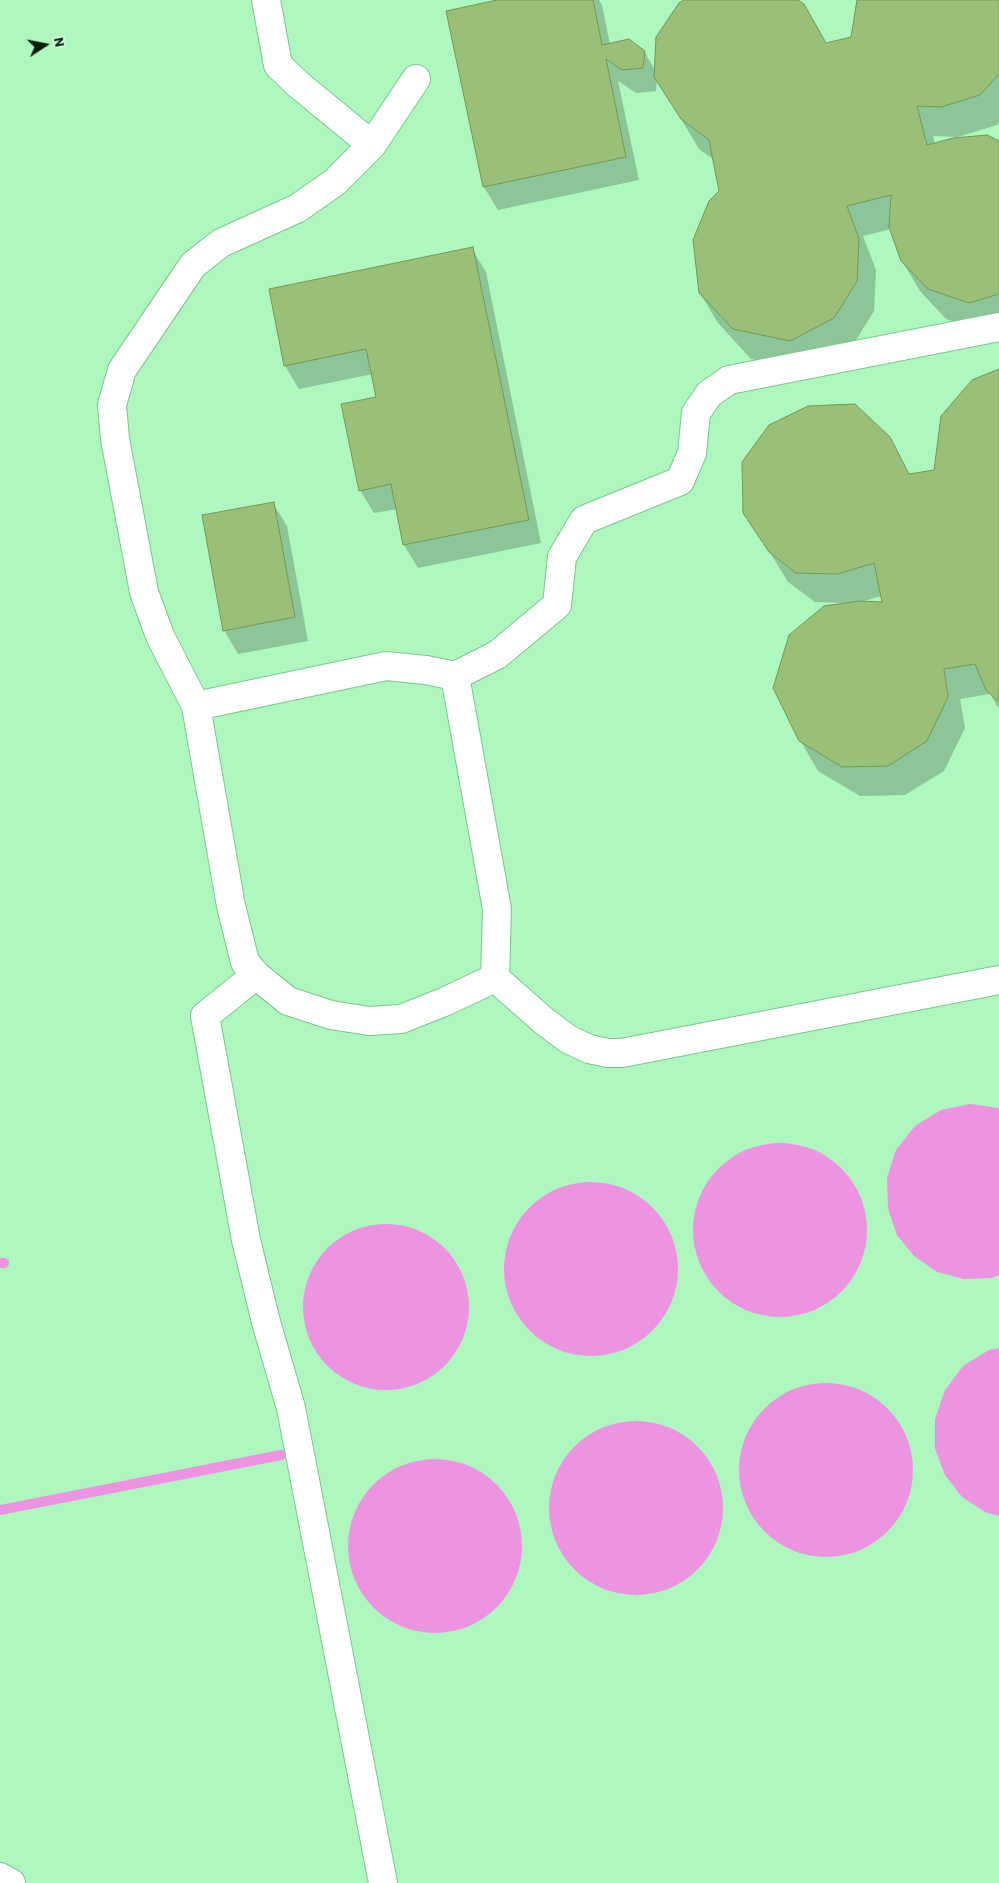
<!DOCTYPE html>
<html>
<head>
<meta charset="utf-8">
<style>
  body { margin:0 }
  #map { position:relative; width:999px; height:1883px; overflow:hidden; background:#aef7bf; font-family:Barlow,sans-serif }
  canvas { display:block }
  .north { position:absolute; left:20px; top:20px; width:50px; height:50px; -webkit-text-stroke:4px #d2fcdb; paint-order:stroke; rotate:79deg; font-size:14px; font-weight:700; line-height:20px; text-align:center; color:#011d09 }
  .north::after { content:''; display:block; margin:auto; width:18px; height:22px; background:#011d09; clip-path:polygon(50% 0,100% 100%,50% 72%,0 100%) }
</style>
</head>
<body>
<div id="map">
<canvas width="999" height="1883"></canvas>
<div class="north">N</div>
</div>
<script>
const c = document.querySelector('canvas').getContext('2d');
c.lineJoin = 'round';
function fill(path, color) {
  c.fillStyle = color;
  c.fill(path, 'evenodd');
}
function toPath(rows) {
  const path = new Path2D();
  for (const r of rows) {
    if (r.length === 3) {
      path.moveTo(r[0] + r[2], r[1]);
      path.arc(r[0], r[1], r[2], 0, 2 * Math.PI);
      continue;
    }
    path.moveTo(r[0], r[1]);
    for (let i = 2; i < r.length; i += 2) path.lineTo(r[i], r[i + 1]);
  }
  return path;
}
function stroke(path, color, width, dash) {
  c.strokeStyle = color;
  c.lineWidth = width;
  c.lineCap = dash ? 'butt' : 'round';
  c.setLineDash(dash || []);
  c.stroke(path);
}
fill(toPath([
  [970,1104,999,1108,999,1275,992,1278,964,1279,937,1272,914,1256,897,1235,888,1209,887,1178,896,1150,915,1126,941,1110],
  [780,1230,87],
  [591,1269,87],
  [386,1307,83],
  [999,1348,999,1516,985,1512,962,1497,945,1475,935,1449,935,1419,945,1390,963,1366,989,1350],
  [826,1470,87],
  [636,1508,87],
  [435,1546,87]
]), '#ed93e2');
fill(toPath([
  [503,0,599,0,602,5,610,44,644,51,656,72,686,0,796,0,826,44,852,38,858,0,999,0,999,122,997,125,958,137,933,136,935,144,957,137,999,142,999,329,987,332,946,319,920,291,902,261,891,229,863,236,876,270,874,311,851,348,807,371,751,359,718,323,700,293,720,192,714,160,699,149,657,79,656,91,636,93,618,81,639,180,498,210,484,187],
  [472,249,486,272,541,543,418,568,404,545,397,509,374,513,360,490,378,398,373,374,299,389,285,366],
  [999,370,999,709,990,694,960,699,965,728,944,771,905,795,860,796,818,771,800,740,845,603,815,602,788,582,745,512,889,438,910,476,935,471],
  [882,596,883,603,860,602],
  [273,503,287,526,308,641,238,654,224,630]
]), '#0003');
stroke(toPath([
  [0,1263,4,1263],
  [0,1510,281,1455]
]), '#ed93e2', 10);
const building = toPath([
  [497,0,593,0,602,45,629,39,645,51,643,68,622,70,606,59,626,157,483,187,446,11,497,0],
  [684,0,798,0,804,4,826,43,851,37,857,0,999,0,999,74,980,95,941,107,917,106,927,145,953,138,987,135,999,141,999,294,969,303,928,289,901,261,889,227,891,195,847,206,859,239,857,281,834,318,790,341,733,329,699,293,693,240,709,201,719,191,709,140,681,119,654,77,656,37,679,3,684,0],
  [473,247,529,520,403,545,391,484,359,491,341,404,376,397,366,349,284,366,269,289,473,247],
  [999,369,999,702,986,690,975,664,944,669,948,697,927,741,888,766,842,767,799,741,773,688,789,635,824,606,860,601,882,602,874,563,838,574,796,573,769,552,743,513,742,462,769,425,808,406,855,404,890,437,909,474,934,470,941,416,972,380,999,369],
  [274,502,295,617,223,631,202,515,274,502]
]);
fill(building, '#9abf79');
stroke(building, '#749853', 1);
const minor = toPath([
  [266,0,278,65,299,85,372,145],
  [416,79,372,145,335,182,298,208,221,243,193,265,122,370,112,405,115,439,144,592,160,636,196,706,231,906,245,962,256,975,288,1001,331,1015,369,1021,401,1019,444,1002,495,978],
  [455,676,497,909,495,978],
  [196,706,386,666,426,670,455,676,497,655,557,605,562,557,584,520,680,481,692,453,696,413,709,394,729,380,999,327],
  [256,975,205,1016,246,1240,266,1322,291,1408,383,1883],
  [495,978,544,1021,568,1039,589,1049,608,1053,622,1053,999,980],
  [0,1877,11,1883]
]);
stroke(minor, '#7dc48f', 30);
stroke(minor, '#fff', 28);
</script>
</body>
</html>
